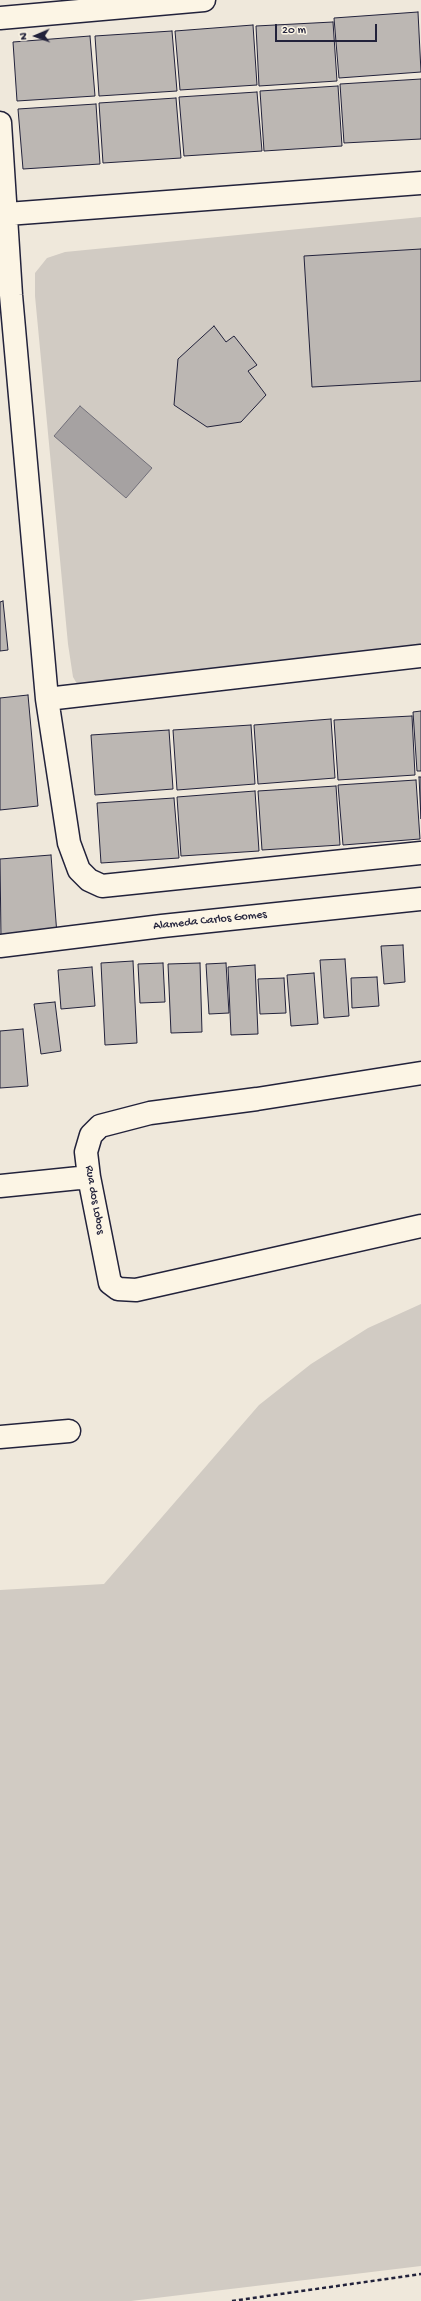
<!DOCTYPE html>
<html>
<head>
<meta charset="utf-8">
<style>
  body { margin:0 }
  #map { position:relative; width:421px; height:2301px; overflow:hidden; background:#efe8db; font-family:"Gochi Hand",sans-serif }
  canvas { display:block }
  .north { position:absolute; left:16px; top:16px; width:40px; height:40px; -webkit-text-stroke:3px #fcf5e5; paint-order:stroke; rotate:268deg; font-size:11px; font-weight:700; line-height:16px; text-align:center; color:#22223b }
  .north::after { content:''; display:block; margin:auto; width:14px; height:18px; background:#22223b; clip-path:polygon(50% 0,100% 100%,50% 72%,0 100%) }
  .scale { position:absolute; left:275px; top:24px; width:102px; height:18px; box-sizing:border-box; border:2px solid #22223b; border-top:0; padding-left:5px; font-size:12px; line-height:14px; white-space:nowrap; color:#22223b; -webkit-text-stroke:3px #fcf5e5; paint-order:stroke }
</style>
</head>
<body>
<div id="map">
<canvas width="421" height="2301"></canvas>
<div class="north">N</div>
<div class="scale">20 m</div>
</div>
<script>
const c = document.querySelector('canvas').getContext('2d');
c.lineJoin = 'round';
function fill(path, color) {
  c.fillStyle = color;
  c.fill(path, 'evenodd');
}
function toPath(rows) {
  const path = new Path2D();
  for (const r of rows) {
    path.moveTo(r[0], r[1]);
    for (let i = 2; i < r.length; i += 2) path.lineTo(r[i], r[i + 1]);
  }
  return path;
}
function stroke(path, color, width, dash) {
  c.strokeStyle = color;
  c.lineWidth = width;
  c.lineCap = dash ? 'butt' : 'round';
  c.setLineDash(dash || []);
  c.stroke(path);
}
function label(font, color, halo, rows, align = 'center') {
  c.font = font + ' "Gochi Hand",sans-serif';
  c.lineWidth = 3;
  c.setLineDash([]);
  c.textBaseline = 'middle';
  c.strokeStyle = halo;
  c.fillStyle = color;
  for (const [text, x, y, turn = 0] of rows) {
    c.save();
    c.translate(x, y);
    c.rotate((+turn || 0) * Math.PI / 180);
    c.textAlign = isNaN(turn) ? turn : align;
    if (halo) c.strokeText(text, 0, 0);
    c.fillText(text, 0, 0);
    c.restore();
  }
}
fill(toPath([
  [421,217,421,668,207,689,114,703,94,700,80,689,73,677,68,644,35,296,35,273,47,258,65,252],
  [421,1304,421,2266,131,2301,0,2301,0,1590,104,1584,259,1405,311,1364,368,1328]
]), '#d1cbc3');
const water = toPath([
  [80,406,152,468,126,498,54,436,80,406]
]);
fill(water, '#a6a2a2');
stroke(water, '#716f79', 1);
const building = toPath([
  [418,12,421,72,339,78,334,18,418,12],
  [333,22,337,81,259,86,256,26,333,22],
  [253,25,257,85,180,90,175,31,253,25],
  [172,31,177,91,99,96,95,36,172,31],
  [90,36,95,96,17,101,13,42,90,36],
  [421,79,421,139,344,143,340,84,421,79],
  [338,86,342,146,264,151,260,91,338,86],
  [257,92,262,151,184,156,179,97,257,92],
  [176,98,181,158,103,163,99,103,176,98],
  [96,104,100,164,23,169,18,109,96,104],
  [421,249,421,381,312,387,304,256,421,249],
  [214,326,226,342,234,336,257,365,248,371,266,395,241,422,207,427,174,405,178,359,214,326],
  [3,601,8,650,0,651,0,602,3,601],
  [28,695,38,806,0,810,0,698,28,695],
  [421,711,421,771,417,771,413,712,421,711],
  [412,716,415,775,338,780,334,720,412,716],
  [331,719,335,778,258,784,254,725,331,719],
  [251,725,255,784,177,790,173,730,251,725],
  [169,730,173,789,95,795,91,735,169,730],
  [419,777,421,777,421,819,419,777],
  [416,780,420,839,343,845,338,785,416,780],
  [336,786,340,845,262,850,258,791,336,786],
  [255,791,259,851,181,856,177,797,255,791],
  [174,798,179,858,101,863,97,803,174,798],
  [51,855,57,935,1,939,0,859,51,855],
  [403,945,405,982,384,984,381,946,403,945],
  [345,959,349,1016,324,1018,320,960,345,959],
  [133,961,137,1043,105,1045,101,963,133,961],
  [163,963,165,1002,140,1003,138,964,163,963],
  [200,963,202,1032,171,1033,168,964,200,963],
  [226,963,229,1013,209,1014,206,964,226,963],
  [255,965,258,1034,231,1035,228,967,255,965],
  [92,967,95,1006,61,1009,58,970,92,967],
  [314,973,318,1024,291,1026,287,975,314,973],
  [377,977,379,1006,352,1008,351,978,377,977],
  [284,978,286,1013,260,1014,258,979,284,978],
  [55,1002,61,1051,41,1054,34,1004,55,1002],
  [23,1029,28,1086,0,1088,0,1031,23,1029]
]);
fill(building, '#bcb7b3');
stroke(building, '#22223b', 1);
const street = toPath([
  [0,18,204,0],
  [0,123,11,295,47,699,69,843,79,870,89,880,102,886,421,853],
  [7,214,421,183],
  [47,699,421,656],
  [0,946,162,926,421,899],
  [421,1073,257,1099,150,1113,100,1126,91,1135,86,1152,89,1177,110,1283,118,1289,136,1290,421,1226],
  [0,1186,89,1177],
  [0,1437,69,1431]
]);
stroke(street, '#22223b', 25);
stroke(toPath([
  [232,2301,421,2274]
]), '#22223b', 2.5, [4, 3]);
stroke(street, '#fcf5e5', 22);
label('12px', '#22223b', '#fcf5e5', [
  ["Alameda Carlos Gomes",210,921,-6],
  ["Rua dos Lobos",94,1200,80]
]);
</script>
</body>
</html>
